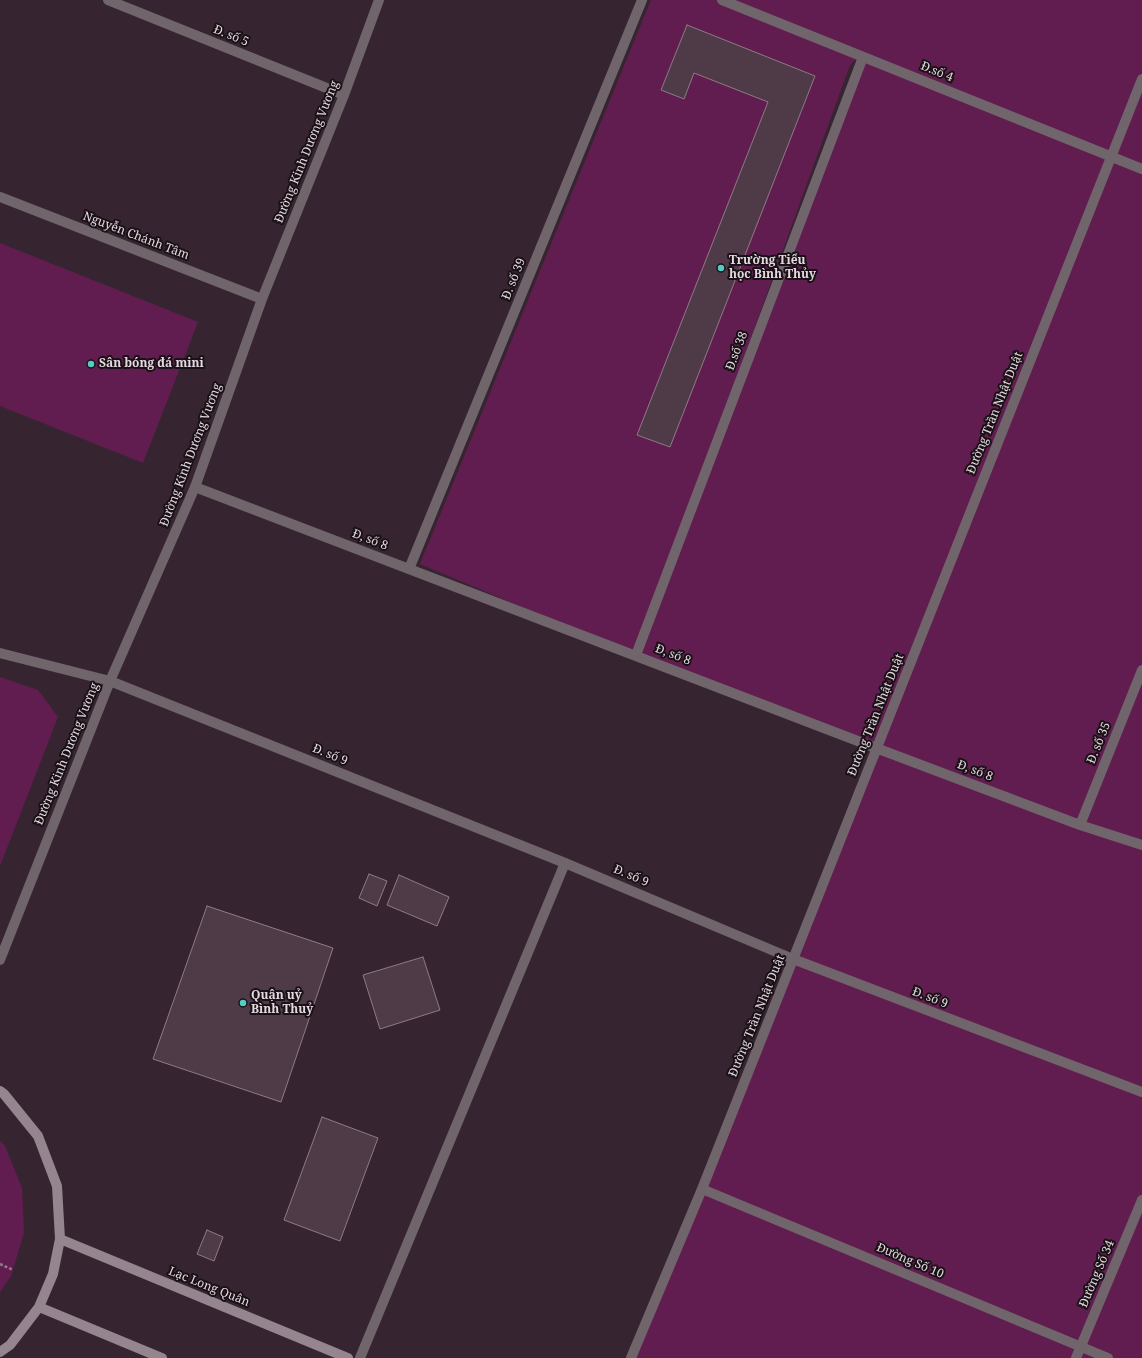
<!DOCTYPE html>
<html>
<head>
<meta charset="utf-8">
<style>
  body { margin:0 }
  canvas { display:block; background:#372431 }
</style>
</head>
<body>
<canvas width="1142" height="1358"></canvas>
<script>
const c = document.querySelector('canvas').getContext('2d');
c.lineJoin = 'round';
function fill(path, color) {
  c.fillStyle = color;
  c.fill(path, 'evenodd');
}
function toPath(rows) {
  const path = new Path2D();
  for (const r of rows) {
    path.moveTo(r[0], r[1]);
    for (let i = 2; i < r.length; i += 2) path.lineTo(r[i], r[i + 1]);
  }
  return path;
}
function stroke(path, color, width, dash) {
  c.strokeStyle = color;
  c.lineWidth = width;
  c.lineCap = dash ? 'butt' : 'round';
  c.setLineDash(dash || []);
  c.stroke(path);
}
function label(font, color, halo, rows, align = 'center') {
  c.font = font + ' "Noto Serif",serif';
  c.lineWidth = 4;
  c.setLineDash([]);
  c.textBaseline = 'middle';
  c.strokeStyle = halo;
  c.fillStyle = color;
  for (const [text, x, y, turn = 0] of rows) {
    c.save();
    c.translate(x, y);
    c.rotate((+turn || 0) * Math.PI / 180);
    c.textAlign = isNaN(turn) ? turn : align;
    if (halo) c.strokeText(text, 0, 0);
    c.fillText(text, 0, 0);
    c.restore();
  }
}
fill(toPath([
  [651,0,1142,0,1142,1358,631,1358,876,749,636,655,420,564],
  [859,56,660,588,850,65],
  [0,243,198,322,143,463,0,406],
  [0,677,38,690,58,717,0,866],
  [0,1141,5,1146,22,1188,24,1233,11,1276,0,1292]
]), '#611d4f');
const building = toPath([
  [687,25,815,76,670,447,637,435,768,102,694,73,684,99,661,90,687,25],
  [369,874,387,881,377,906,359,898,369,874],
  [399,875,449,897,437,926,387,905,399,875],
  [207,906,333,948,281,1102,153,1059,207,906],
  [423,957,440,1010,380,1029,363,975,423,957],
  [322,1117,378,1138,340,1241,284,1220,322,1117],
  [207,1230,223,1237,214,1261,197,1254,207,1230]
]);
fill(building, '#4f3b48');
stroke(building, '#8f7987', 1);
stroke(toPath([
  [0,1264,13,1270]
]), '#8e7e89', 2.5, [3, 2]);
stroke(toPath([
  [108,0,344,95],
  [722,0,1142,169],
  [195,487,876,748,1080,825,1142,845],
  [409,569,642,0],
  [636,655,863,57],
  [1080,825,1142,670],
  [702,1189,1108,1358],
  [360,1358,565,863],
  [631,1358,702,1189,1142,79],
  [1076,1358,1142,1200]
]), '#6f656b', 10);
stroke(toPath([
  [0,197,262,299],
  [0,653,110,681,565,863,793,959,1142,1092],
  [0,960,110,681,195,487,262,299,344,95,379,0]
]), '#6f656b', 10);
stroke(toPath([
  [0,1091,4,1094,38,1136,57,1186,60,1239,53,1274,39,1307,10,1345,0,1352],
  [60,1239,348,1358],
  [39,1307,162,1358]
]), '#95858f', 10);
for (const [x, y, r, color] of [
  [721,268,4,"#54cdc6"],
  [91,364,4,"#54cdc6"],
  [243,1003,4,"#54cdc6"]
]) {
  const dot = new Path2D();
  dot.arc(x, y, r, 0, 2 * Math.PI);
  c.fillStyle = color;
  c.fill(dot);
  stroke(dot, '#191116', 1.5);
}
label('12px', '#e5d8e0', '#191116', [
  ["Đ. số 5",231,36,22],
  ["Đ.số 4",937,72,22],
  ["Đường Kinh Dương Vương",307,152,-68],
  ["Nguyễn Chánh Tâm",136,236,21],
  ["Đ. số 39",514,279,-68],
  ["Đ.số 38",737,351,-69],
  ["Đường Trần Nhật Duật",995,413,-68],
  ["Đường Kinh Dương Vương",191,455,-69],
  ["Đ, số 8",370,540,21],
  ["Đ, số 8",673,655,21],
  ["Đường Trần Nhật Duật",876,715,-68],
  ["Đ. số 35",1099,743,-68],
  ["Đường Kinh Dương Vương",67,754,-68],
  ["Đ. số 9",330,755,22],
  ["Đ, số 8",975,771,21],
  ["Đ. số 9",631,876,23],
  ["Đ. số 9",930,998,21],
  ["Đường Trần Nhật Duật",757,1016,-68],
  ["Đường Số 10",910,1261,23],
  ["Đường Số 34",1097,1274,-67],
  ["Lạc Long Quân",209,1287,22]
]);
label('bold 12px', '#e5d8e0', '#191116', [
  ["Trường Tiểu",729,261],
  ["học Bình Thủy",729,275],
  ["Sân bóng đá mini",99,364],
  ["Quận uỷ",251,996],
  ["Bình Thuỷ",251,1010]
], 'left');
</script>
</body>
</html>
